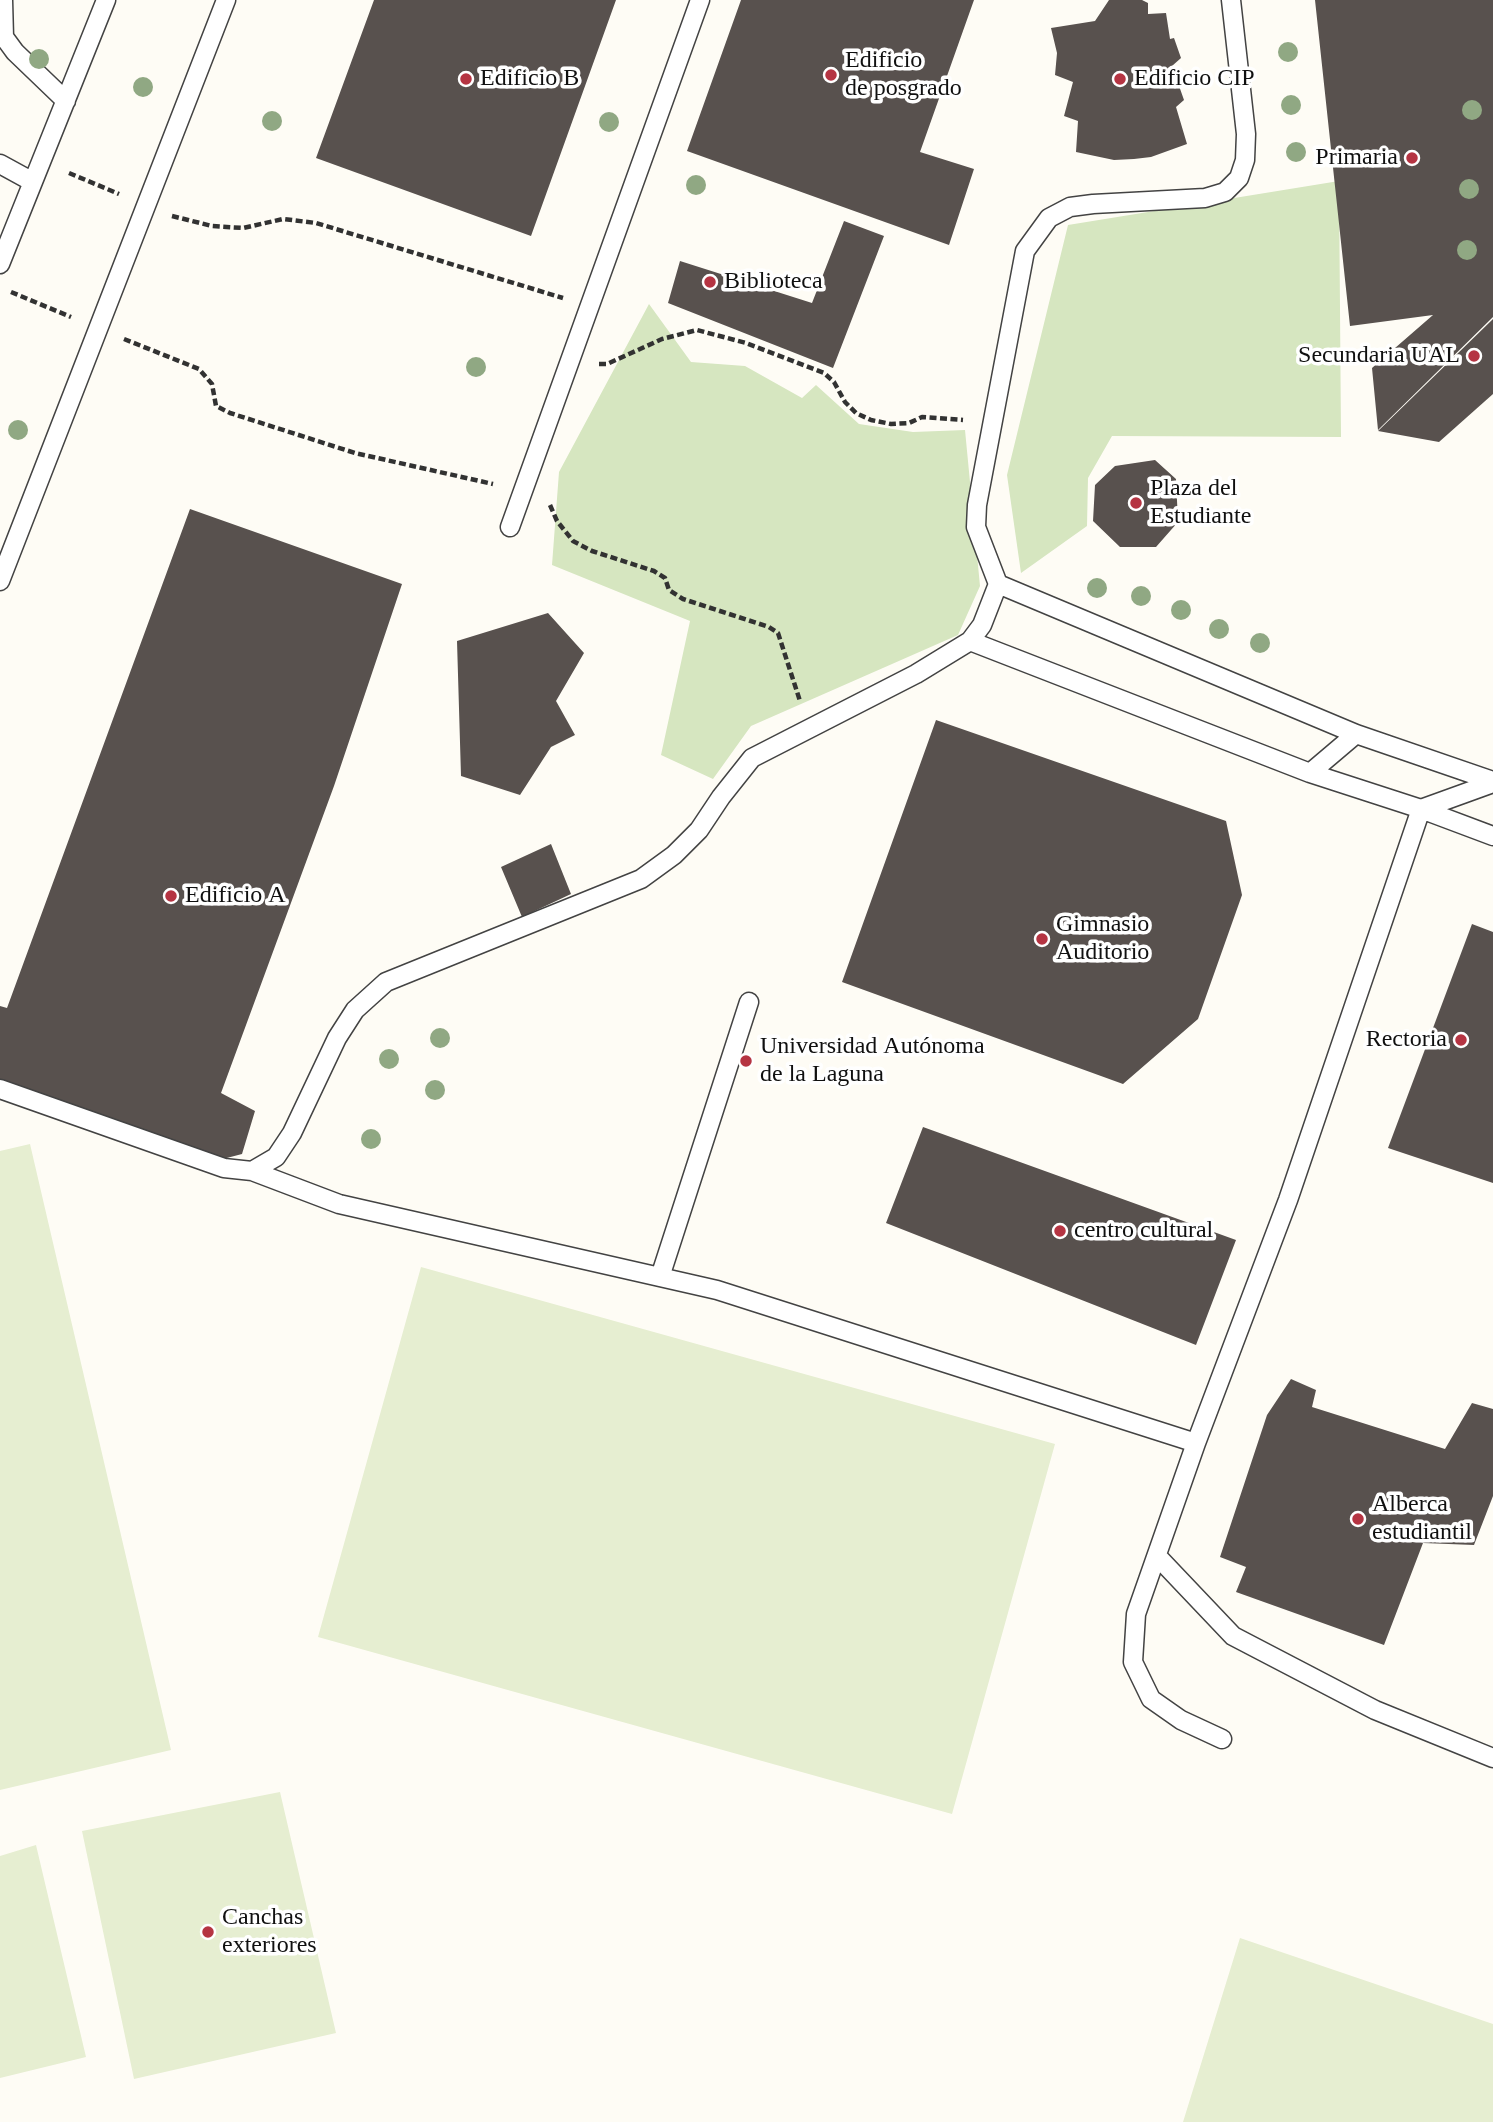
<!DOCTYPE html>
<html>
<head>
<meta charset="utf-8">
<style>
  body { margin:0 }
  canvas { display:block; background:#fefcf5 }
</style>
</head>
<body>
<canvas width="1493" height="2122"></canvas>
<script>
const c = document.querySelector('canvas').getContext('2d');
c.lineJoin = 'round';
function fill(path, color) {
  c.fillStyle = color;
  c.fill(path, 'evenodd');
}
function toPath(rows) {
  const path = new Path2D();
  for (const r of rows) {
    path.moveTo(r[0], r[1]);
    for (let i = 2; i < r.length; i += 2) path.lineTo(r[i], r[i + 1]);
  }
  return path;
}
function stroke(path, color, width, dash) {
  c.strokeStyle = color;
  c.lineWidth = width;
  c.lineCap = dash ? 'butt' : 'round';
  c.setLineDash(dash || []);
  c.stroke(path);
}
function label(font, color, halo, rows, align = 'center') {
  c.font = font + ' "Times New Roman",serif';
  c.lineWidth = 7;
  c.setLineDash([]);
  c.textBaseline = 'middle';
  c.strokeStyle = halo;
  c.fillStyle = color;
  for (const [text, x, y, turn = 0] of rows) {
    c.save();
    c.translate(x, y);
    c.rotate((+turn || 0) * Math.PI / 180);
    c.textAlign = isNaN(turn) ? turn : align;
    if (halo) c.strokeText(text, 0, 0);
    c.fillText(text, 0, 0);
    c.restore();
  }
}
fill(toPath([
  [1339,181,1341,437,1112,436,1088,478,1087,526,1021,573,1007,475,1068,225],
  [649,304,691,362,745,366,802,398,816,385,859,424,913,432,965,430,980,586,958,635,751,726,713,779,661,755,690,621,552,565,559,472]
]), '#d6e6c0');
fill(toPath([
  [30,1144,171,1750,0,1790,0,1151],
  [421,1267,1055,1444,952,1814,318,1637],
  [280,1792,336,2033,134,2079,82,1831],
  [36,1845,86,2057,0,2078,0,1856],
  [1240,1938,1493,2024,1493,2122,1183,2122]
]), '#e6eed1');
fill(toPath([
  [374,0,616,0,531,236,316,158],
  [741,0,974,0,920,152,974,169,949,245,687,151],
  [1109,0,1142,0,1148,3,1148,14,1166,13,1170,39,1174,38,1181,58,1172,66,1184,100,1176,107,1187,144,1151,157,1134,159,1114,160,1076,152,1078,121,1064,116,1073,82,1055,75,1057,53,1051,28,1095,21],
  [1315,0,1493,0,1493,317,1378,430,1372,368,1433,315,1350,326],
  [844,221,884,236,833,368,668,303,680,261,812,303],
  [1493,319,1493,394,1439,442,1378,431],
  [1155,460,1176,479,1178,522,1156,547,1120,547,1093,521,1095,485,1115,466],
  [190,509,402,584,334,786,221,1093,255,1111,242,1154,219,1160,0,1084,0,1006,7,1008],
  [548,613,584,653,556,701,575,735,551,747,520,795,461,776,457,641],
  [936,720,1226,821,1242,895,1198,1019,1123,1084,842,982],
  [551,844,571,894,522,917,501,867],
  [1472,924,1493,932,1493,1183,1388,1148],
  [923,1127,1236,1240,1196,1345,886,1223],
  [1291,1379,1316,1390,1312,1407,1445,1449,1472,1403,1493,1409,1493,1496,1474,1545,1423,1543,1384,1645,1236,1592,1246,1567,1220,1557,1267,1415]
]), '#58514e');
const lane = toPath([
  [3,0,4,37,15,52,66,101],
  [0,164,33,182],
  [0,264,106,0],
  [510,527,700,0],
  [0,581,226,0],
  [998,584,1356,734,1493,781],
  [970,641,1310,773,1421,809,1493,836],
  [1310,773,1356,734],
  [0,1089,224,1168,252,1171,276,1157,292,1133,337,1038,355,1010,386,982,641,879,674,855,699,830,721,797,752,758,916,674,970,641,982,625,998,584,976,527,977,505,1025,251,1049,218,1070,207,1093,204,1205,198,1225,192,1239,178,1245,160,1246,134,1231,0],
  [252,1171,339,1204,717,1290,1196,1443],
  [660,1277,749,1002],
  [1157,1556,1233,1636,1375,1710,1493,1758],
  [1222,1739,1181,1720,1151,1699,1133,1662,1136,1614,1196,1443,1288,1200,1421,809,1493,783]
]);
stroke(lane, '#434343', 21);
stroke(toPath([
  [69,173,119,194],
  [172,216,212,226,243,228,283,219,316,223,563,298],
  [11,292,71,317],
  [124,339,199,369,212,384,216,406,230,413,355,453,493,484],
  [599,364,607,364,662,339,697,330,746,343,824,373,834,382,845,402,856,413,871,420,891,424,909,423,922,417,963,420],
  [550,505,557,521,573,541,592,551,654,571,665,578,669,590,683,599,769,627,778,633,800,701]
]), '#323232', 4.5, [7, 3.5]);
stroke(lane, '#fff', 18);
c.fillStyle = '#90a883';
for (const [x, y] of [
  [1288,52],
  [39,59],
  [143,87],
  [1291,105],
  [1472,110],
  [272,121],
  [609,122],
  [1296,152],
  [696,185],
  [1469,189],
  [1467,250],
  [476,367],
  [18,430],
  [1097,588],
  [1141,596],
  [1181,610],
  [1219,629],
  [1260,643],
  [440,1038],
  [389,1059],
  [435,1090],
  [371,1139]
]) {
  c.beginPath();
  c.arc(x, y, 10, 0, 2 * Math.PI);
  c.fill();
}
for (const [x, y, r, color] of [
  [831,75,7,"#b53442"],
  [466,79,7,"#b53442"],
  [1120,79,7,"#b53442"],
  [1412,158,7,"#b53442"],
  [710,282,7,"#b53442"],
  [1474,356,7,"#b53442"],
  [1136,503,7,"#b53442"],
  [171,896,7,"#b53442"],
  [1042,939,7,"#b53442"],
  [1461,1040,7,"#b53442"],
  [746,1061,7,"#b53442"],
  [1060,1231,7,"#b53442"],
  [1358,1519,7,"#b53442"],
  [208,1932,7,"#b53442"]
]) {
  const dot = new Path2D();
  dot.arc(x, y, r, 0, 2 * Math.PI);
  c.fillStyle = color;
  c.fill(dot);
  stroke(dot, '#fff', 2.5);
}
label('24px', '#101010', '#fff', [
  ["Edificio",845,61],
  ["de posgrado",845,89],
  ["Edificio B",480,79],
  ["Edificio CIP",1134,79],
  ["Primaria",1398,158,"right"],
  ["Biblioteca",724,282],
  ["Secundaria UAL",1460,356,"right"],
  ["Plaza del",1150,489],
  ["Estudiante",1150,517],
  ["Edificio A",185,896],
  ["Gimnasio",1056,925],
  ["Auditorio",1056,953],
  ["Rectoria",1447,1040,"right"],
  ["Universidad Autónoma",760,1047],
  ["de la Laguna",760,1075],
  ["centro cultural",1074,1231],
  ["Alberca",1372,1505],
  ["estudiantil",1372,1533],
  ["Canchas",222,1918],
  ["exteriores",222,1946]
], 'left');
</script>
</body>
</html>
